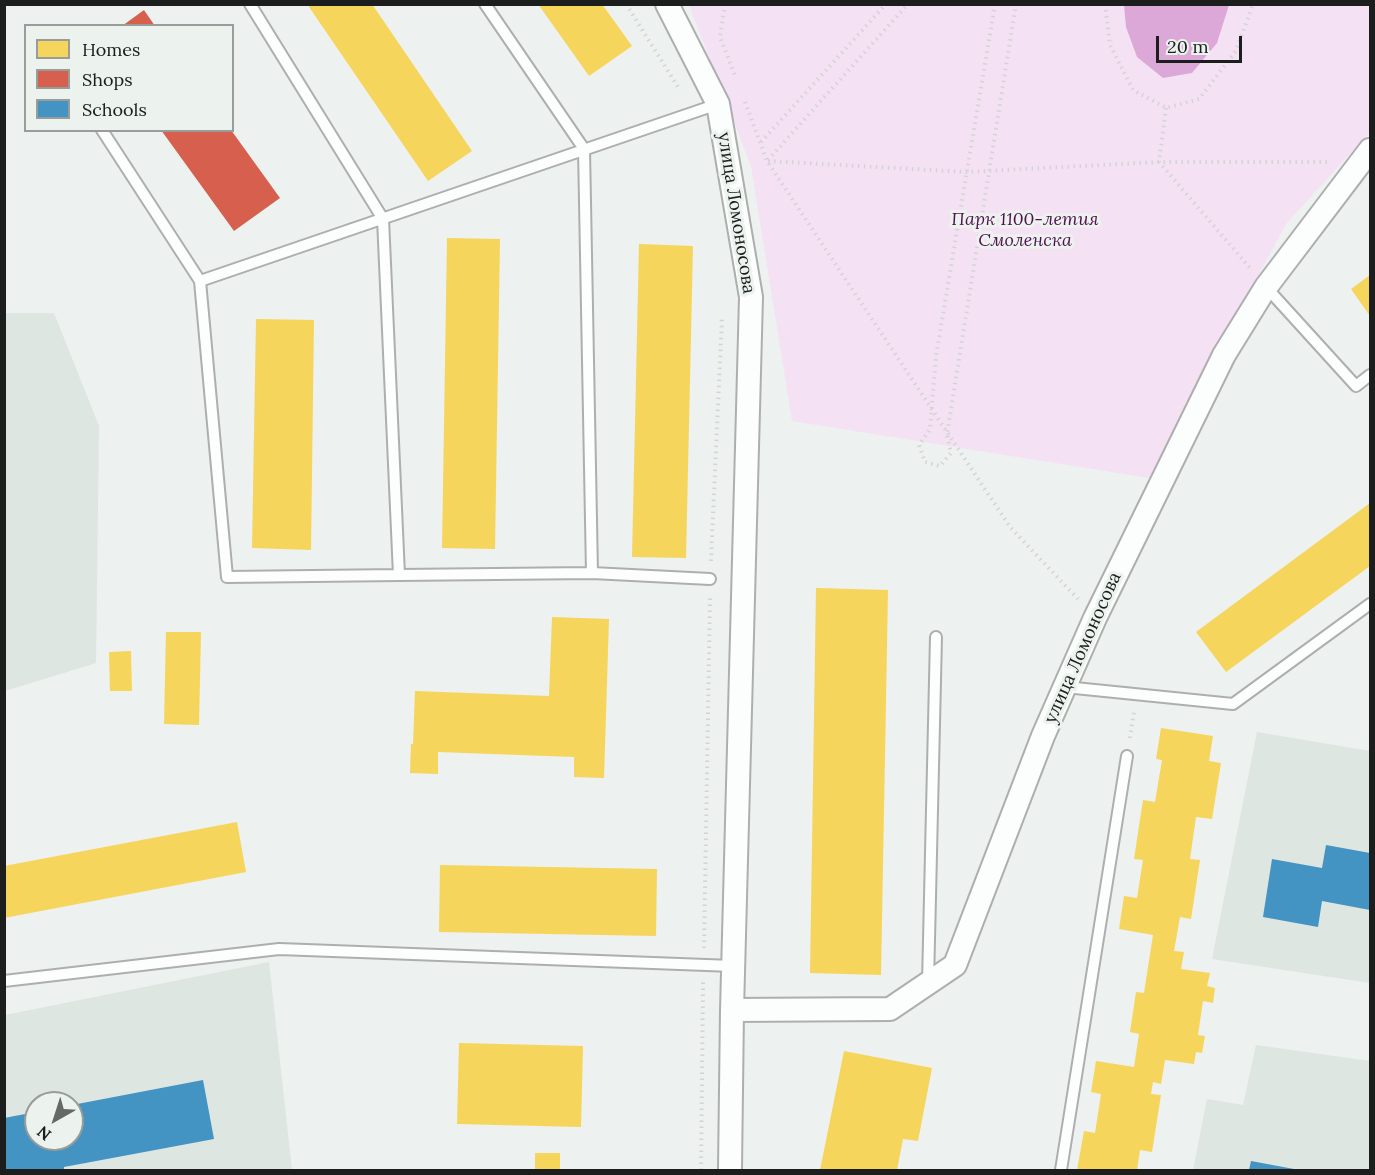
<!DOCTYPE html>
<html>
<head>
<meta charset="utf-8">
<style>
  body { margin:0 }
  #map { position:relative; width:1375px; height:1175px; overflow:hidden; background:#edf1ef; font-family:Lora,serif }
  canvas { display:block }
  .frame { position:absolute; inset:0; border:6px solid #1b1e1c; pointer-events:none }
  .legend { position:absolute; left:24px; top:24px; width:210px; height:108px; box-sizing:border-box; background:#ecf2ee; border:2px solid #989d9a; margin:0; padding:8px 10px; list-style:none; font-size:18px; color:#1b1e1c }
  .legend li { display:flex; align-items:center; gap:12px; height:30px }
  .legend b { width:30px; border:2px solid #989d9a }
  .north { position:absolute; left:24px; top:1091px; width:60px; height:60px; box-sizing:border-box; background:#ecf2ee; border:2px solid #989d9a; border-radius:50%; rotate:219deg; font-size:16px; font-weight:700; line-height:24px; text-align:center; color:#1b1e1c }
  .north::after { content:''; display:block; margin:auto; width:21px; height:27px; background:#646866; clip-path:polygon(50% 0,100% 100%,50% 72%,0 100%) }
  .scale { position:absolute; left:1156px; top:36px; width:86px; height:27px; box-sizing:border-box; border:3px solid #1b1e1c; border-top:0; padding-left:8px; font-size:18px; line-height:21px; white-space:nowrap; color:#1b1e1c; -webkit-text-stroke:4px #ecf2ee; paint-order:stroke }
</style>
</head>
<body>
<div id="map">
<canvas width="1375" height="1175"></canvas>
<div class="frame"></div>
<ul class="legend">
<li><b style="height:16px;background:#f6d55c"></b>Homes</li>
<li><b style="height:16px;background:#d6604d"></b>Shops</li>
<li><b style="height:16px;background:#4393c3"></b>Schools</li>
</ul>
<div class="north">N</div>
<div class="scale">20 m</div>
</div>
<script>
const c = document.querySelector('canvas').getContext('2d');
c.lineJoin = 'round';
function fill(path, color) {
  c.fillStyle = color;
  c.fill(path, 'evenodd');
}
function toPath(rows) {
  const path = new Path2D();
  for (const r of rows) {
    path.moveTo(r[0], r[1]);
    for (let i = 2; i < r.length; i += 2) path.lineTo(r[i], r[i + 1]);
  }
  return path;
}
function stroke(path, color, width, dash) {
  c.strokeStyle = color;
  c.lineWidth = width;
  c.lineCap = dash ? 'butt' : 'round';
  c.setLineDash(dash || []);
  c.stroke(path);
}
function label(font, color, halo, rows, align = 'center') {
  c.font = font + ' Lora,serif';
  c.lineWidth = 6;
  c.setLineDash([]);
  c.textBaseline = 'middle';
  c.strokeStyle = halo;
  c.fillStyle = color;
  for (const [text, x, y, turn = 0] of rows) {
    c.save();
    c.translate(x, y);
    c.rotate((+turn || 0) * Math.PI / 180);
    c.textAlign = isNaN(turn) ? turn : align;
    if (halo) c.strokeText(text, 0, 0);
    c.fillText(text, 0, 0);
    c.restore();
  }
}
fill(toPath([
  [5,313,54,313,99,426,96,663,5,691],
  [1257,732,1370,751,1370,983,1212,959],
  [269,962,292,1170,5,1170,5,1015],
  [36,1103,72,1103,72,1139,36,1139],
  [1256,1045,1370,1061,1370,1170,1193,1170,1207,1099,1243,1105]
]), '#dde6e0');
fill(toPath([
  [689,5,1370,5,1370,132,1286,224,1149,478,792,421,751,166]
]), '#f5e1f4');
fill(toPath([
  [1124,5,1124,4,1229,5,1217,43,1192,73,1163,78,1137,57,1126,27]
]), '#dca8d8');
fill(toPath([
  [307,4,372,4,472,151,428,181],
  [538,4,602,4,632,46,589,76],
  [447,238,500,239,495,549,442,548],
  [639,244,693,246,686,558,632,557],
  [1370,275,1370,316,1351,289],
  [256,319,314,320,311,550,252,548],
  [1370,503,1370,566,1226,672,1196,632],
  [816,588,888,590,881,975,810,973],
  [552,617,609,619,604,778,574,777,574,757,438,752,438,774,410,773,411,744,413,744,415,691,549,696],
  [166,632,201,632,199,725,164,724],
  [131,651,132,691,110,691,109,652],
  [1161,728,1213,736,1209,761,1221,763,1212,819,1196,817,1190,859,1200,860,1191,919,1180,917,1174,951,1184,952,1181,969,1210,973,1207,986,1215,988,1213,1003,1203,1001,1198,1035,1205,1036,1202,1053,1196,1052,1194,1064,1165,1060,1161,1084,1153,1082,1151,1094,1161,1095,1152,1152,1140,1150,1137,1170,1077,1170,1084,1131,1095,1133,1101,1094,1091,1092,1096,1061,1134,1067,1139,1034,1130,1032,1136,992,1144,993,1153,935,1119,929,1124,896,1137,898,1143,860,1134,859,1143,800,1155,802,1162,760,1156,759],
  [237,822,246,872,4,918,4,866],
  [440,865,657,869,656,936,439,932],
  [459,1043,583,1046,581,1127,457,1124],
  [844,1051,932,1068,918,1141,903,1139,897,1170,820,1170],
  [535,1153,560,1153,560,1170,535,1170]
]), '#f6d55c');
fill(toPath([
  [144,10,155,26,122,26],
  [161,130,231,130,280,198,234,231]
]), '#d6604d');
fill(toPath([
  [1326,845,1370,853,1370,910,1322,901,1318,927,1263,917,1272,859,1322,868],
  [203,1080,214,1139,64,1167,64,1170,4,1170,4,1118,36,1112,36,1139,72,1139,72,1105],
  [1251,1161,1294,1169,1293,1170,1249,1170]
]), '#4393c3');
const lane = toPath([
  [250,4,383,219,399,575,592,573,710,579],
  [485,4,584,149,592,573],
  [102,130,200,281,227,577,399,575],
  [200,281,718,104],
  [1266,287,1356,386,1370,375],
  [1065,687,1233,704,1370,604],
  [4,981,279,949,733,966],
  [928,983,936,637],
  [1061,1170,1127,756]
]);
const street = toPath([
  [667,4,718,104,751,297,732,1010,730,1170],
  [732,1010,890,1009,955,965,1043,736,1095,618,1224,355,1266,287,1370,150]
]);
stroke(lane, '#adafae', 14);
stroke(street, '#adafae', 26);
stroke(toPath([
  [626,4,678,87],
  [725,4,720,37,736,78],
  [995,4,936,356,930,429,919,445,925,462,940,466,951,453,947,434,1016,4],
  [1105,4,1110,45,1133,90,1166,108,1199,99,1236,51,1253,4],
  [745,102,767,161,1010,527,1078,599],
  [1166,108,1159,162,1250,268],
  [761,142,886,4],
  [768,160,908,4],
  [768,161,967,172,1159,162,1330,162],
  [711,561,722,317],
  [1130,738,1134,712],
  [704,948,710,598],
  [701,1170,703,982]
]), '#d4d4d4', 4, [1.5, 4.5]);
stroke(lane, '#fcfdfd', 10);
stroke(street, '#fcfdfd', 22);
label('18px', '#1b1e1c', '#ecf2ee', [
  ["улица Ломоносова",736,213,81],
  ["улица Ломоносова",1083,648,-66]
]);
label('italic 18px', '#530f51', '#ecf2ee', [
  ["Парк 1100-летия",1025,220],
  ["Смоленска",1025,241]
]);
</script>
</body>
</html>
